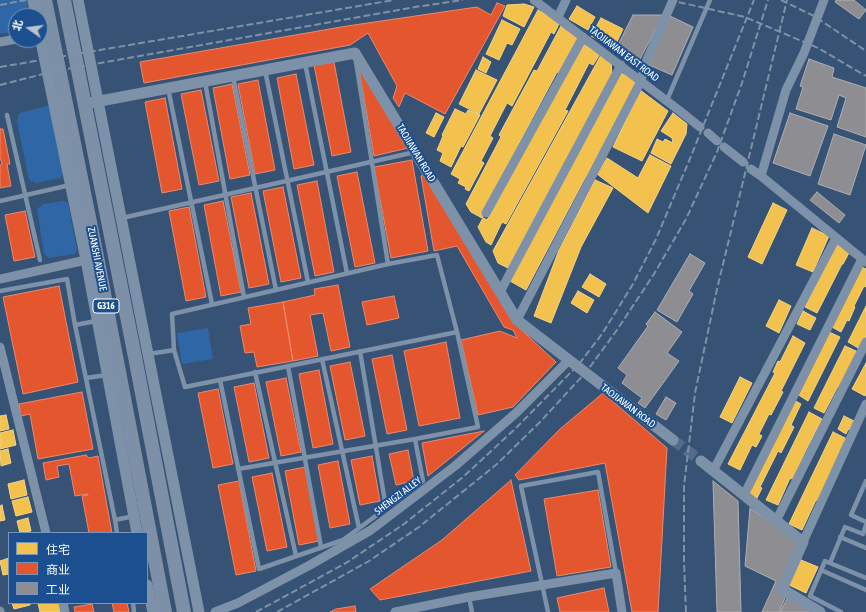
<!DOCTYPE html>
<html>
<head>
<meta charset="utf-8">
<style>
  body { margin:0 }
  #map { position:relative; width:866px; height:612px; overflow:hidden; background:#365274; font-family:"Asap Condensed","Noto Sans SC",sans-serif }
  canvas { display:block }
  .legend { position:absolute; left:8px; top:532px; width:140px; height:72px; box-sizing:border-box; background:#1b4f8f; border:1px solid #7695bc; margin:0; padding:5px 7px; list-style:none; font-size:12px; color:#fff }
  .legend li { display:flex; align-items:center; gap:8px; height:20px }
  .legend b { width:20px; border:1px solid #7695bc }
  .north { position:absolute; left:8px; top:8px; width:40px; height:40px; box-sizing:border-box; background:#1b4f8f; border:1px solid #7695bc; border-radius:50%; rotate:284deg; font-size:11px; font-weight:700; line-height:16px; text-align:center; color:#fff }
  .north::after { content:''; display:block; margin:auto; width:14px; height:18px; background:#b9c2ce; clip-path:polygon(50% 0,100% 100%,50% 72%,0 100%) }
</style>
</head>
<body>
<div id="map">
<canvas width="866" height="612"></canvas>
<ul class="legend">
<li><b style="height:11px;background:#f2c14e"></b>住宅</li>
<li><b style="height:11px;background:#e4572e"></b>商业</li>
<li><b style="height:11px;background:#8d8d92"></b>工业</li>
</ul>
<div class="north">北</div>
</div>
<script>
const c = document.querySelector('canvas').getContext('2d');
c.lineJoin = 'round';
function fill(path, color) {
  c.fillStyle = color;
  c.fill(path, 'evenodd');
}
function toPath(rows) {
  const path = new Path2D();
  for (const r of rows) {
    path.moveTo(r[0], r[1]);
    for (let i = 2; i < r.length; i += 2) path.lineTo(r[i], r[i + 1]);
  }
  return path;
}
function stroke(path, color, width, dash) {
  c.strokeStyle = color;
  c.lineWidth = width;
  c.lineCap = dash ? 'butt' : 'round';
  c.setLineDash(dash || []);
  c.stroke(path);
}
function label(font, color, halo, rows, align = 'center') {
  c.font = font + ' "Asap Condensed",sans-serif';
  c.lineWidth = 4;
  c.setLineDash([]);
  c.textBaseline = 'middle';
  c.strokeStyle = halo;
  c.fillStyle = color;
  for (const [text, x, y, turn = 0] of rows) {
    c.save();
    c.translate(x, y);
    c.rotate((+turn || 0) * Math.PI / 180);
    c.textAlign = isNaN(turn) ? turn : align;
    if (halo) c.strokeText(text, 0, 0);
    c.fillText(text, 0, 0);
    c.restore();
  }
}
fill(toPath([
  [0,0,27,0,30,16,16,16,16,31,0,34],
  [47,106,51,108,63,173,61,178,36,183,29,180,17,122,19,113],
  [63,201,68,203,77,250,75,254,49,258,44,254,37,209,43,204],
  [208,328,213,359,182,364,177,333]
]), '#2f66a5');
const homes = toPath([
  [524,4,534,7,524,27,503,16,507,5,524,4],
  [577,6,595,17,588,30,569,19,577,6],
  [538,10,560,22,554,34,551,32,512,106,507,103,490,136,493,138,481,161,484,163,469,191,465,189,466,187,458,183,460,179,451,174,538,10],
  [601,18,623,29,614,48,591,36,601,18],
  [502,20,520,29,512,45,507,43,499,60,486,54,502,20],
  [561,26,582,37,562,74,557,72,517,147,519,148,482,218,471,212,466,204,501,137,499,135,534,70,537,71,561,26],
  [583,44,600,54,593,65,589,63,565,110,568,111,506,224,502,222,491,245,486,242,478,227,483,218,487,220,583,44],
  [601,55,611,61,612,76,508,268,498,263,493,251,601,55],
  [483,57,491,62,486,73,478,69,483,57],
  [476,70,497,80,479,114,459,104,476,70],
  [621,73,638,82,588,177,586,176,526,290,510,281,621,73],
  [640,90,668,111,642,161,613,147,640,90],
  [455,109,466,114,468,110,480,115,463,147,461,146,451,167,440,161,443,153,437,150,443,136,442,135,455,109],
  [436,113,444,117,434,137,426,133,436,113],
  [673,113,687,124,686,134,671,164,651,153,657,139,663,142,665,139,673,143,672,138,661,131,673,113],
  [650,155,671,166,648,213,597,174,607,158,638,178,650,155],
  [595,180,613,188,581,247,551,323,534,316,559,250,595,180],
  [773,203,787,210,762,264,748,257,773,203],
  [812,228,829,236,813,272,796,265,812,228],
  [837,244,850,251,843,264,842,264,817,313,805,307,837,244],
  [860,266,866,269,866,287,864,286,854,306,855,307,849,321,847,320,841,332,830,326,860,266],
  [590,274,606,284,599,297,582,287,590,274],
  [578,291,594,300,587,313,571,303,578,291],
  [779,300,791,306,779,333,766,326,779,300],
  [866,306,866,337,860,349,848,342,866,306],
  [803,311,816,318,810,330,797,324,803,311],
  [829,332,840,337,808,401,797,394,829,332],
  [793,336,805,343,781,391,783,392,771,415,769,414,759,434,762,436,756,447,752,445,740,470,728,464,775,373,773,372,778,361,780,362,793,336],
  [845,346,858,352,841,388,838,386,824,413,814,408,845,346],
  [866,363,866,394,865,396,852,389,866,363],
  [740,377,752,383,732,423,720,417,740,377],
  [794,400,801,404,791,425,794,427,781,453,778,451,760,487,762,488,755,502,747,494,794,400],
  [809,412,822,419,803,456,806,457,794,480,790,478,778,505,766,500,809,412],
  [6,415,9,429,0,431,0,416,6,415],
  [844,416,856,422,851,431,848,429,846,434,838,429,844,416],
  [13,430,16,445,0,449,0,433,13,430],
  [833,432,847,439,819,501,816,500,802,530,789,524,833,432],
  [8,449,11,463,1,466,0,451,8,449],
  [24,480,27,495,11,499,8,484,24,480],
  [28,497,32,512,16,516,12,501,28,497],
  [2,505,5,520,0,521,0,506,2,505],
  [28,518,31,531,20,533,17,521,28,518],
  [9,558,9,574,3,575,0,561,9,558],
  [801,560,818,567,806,593,789,585,801,560],
  [12,603,30,603,30,605,14,609,12,603],
  [38,603,60,603,62,612,40,612,38,603]
]);
fill(homes, '#f2c14e');
stroke(homes, '#f6d483', 1);
const shops = toPath([
  [497,3,505,6,445,114,405,93,399,107,393,98,397,86,368,33,350,45,144,83,140,62,347,26,477,7,491,15,497,3],
  [334,62,351,152,332,156,314,65,334,62],
  [358,63,408,148,374,156,358,63],
  [296,74,314,165,294,169,277,78,296,74],
  [258,80,275,170,255,174,238,84,258,80],
  [232,84,250,175,230,179,213,88,232,84],
  [201,90,219,181,199,185,181,94,201,90],
  [165,98,182,189,162,193,145,102,165,98],
  [0,129,3,129,10,164,7,164,11,186,0,188,0,165,2,164,0,157,0,129],
  [412,160,428,251,391,258,374,167,412,160],
  [357,172,375,263,355,267,337,176,357,172],
  [426,175,513,322,556,362,513,407,478,415,461,340,500,331,517,338,513,330,504,327,457,246,434,251,421,176,426,175],
  [317,181,334,272,315,276,297,185,317,181],
  [283,187,301,278,281,282,263,191,283,187],
  [251,193,269,284,249,288,231,197,251,193],
  [223,201,241,292,221,296,204,205,223,201],
  [189,207,206,297,186,301,169,211,189,207],
  [25,211,35,257,14,261,5,215,25,211],
  [338,285,350,347,331,351,323,313,310,315,318,356,293,361,283,302,315,295,314,289,338,285],
  [59,286,78,382,23,394,3,297,59,286],
  [394,296,399,318,367,325,362,302,394,296],
  [283,302,293,361,257,367,254,352,245,353,240,326,251,324,248,308,283,302],
  [446,342,460,418,419,426,404,351,446,342],
  [392,355,407,430,387,434,372,359,392,355],
  [350,362,365,436,345,440,330,366,350,362],
  [319,370,333,444,313,448,299,374,319,370],
  [286,378,301,452,281,456,266,382,286,378],
  [254,383,269,458,249,462,234,387,254,383],
  [218,389,233,464,213,468,198,393,218,389],
  [82,392,93,449,38,459,30,414,21,416,19,404,82,392],
  [603,393,667,448,658,612,632,612,605,463,519,480,515,475,560,429,603,393],
  [484,431,428,476,422,443,484,431],
  [408,450,414,481,396,485,389,454,408,450],
  [86,455,89,458,98,456,112,533,89,533,82,496,88,495,88,494,75,496,69,464,57,466,59,477,46,480,43,463,86,455],
  [372,456,380,501,360,505,351,460,372,456],
  [338,461,350,524,330,528,318,465,338,461],
  [305,467,319,541,299,545,285,471,305,467],
  [272,473,287,547,267,551,252,477,272,473],
  [511,480,531,571,380,600,370,589,442,540,511,480],
  [239,481,256,571,236,575,218,485,239,481],
  [598,490,611,567,557,576,544,499,598,490],
  [604,588,609,612,560,612,557,598,604,588],
  [112,603,127,603,129,612,114,612,112,603],
  [92,604,94,612,75,612,74,607,92,604],
  [355,606,356,612,330,612,336,609,355,606]
]);
fill(shops, '#e4572e');
stroke(shops, '#ec896d', 1);
const industry = toPath([
  [836,0,854,0,866,10,859,19,835,2,836,0],
  [633,15,663,15,638,63,615,51,633,15],
  [670,16,693,27,672,75,649,65,670,16],
  [809,59,834,68,832,77,866,88,866,137,837,127,846,98,839,95,831,120,796,109,803,87,800,86,809,59],
  [790,113,828,126,810,176,773,163,790,113],
  [834,134,866,145,850,195,818,184,834,134],
  [817,192,845,215,839,223,810,200,817,192],
  [690,254,705,263,689,291,693,294,677,322,657,310,690,254],
  [655,312,682,332,667,353,679,361,645,408,638,403,642,398,622,383,627,375,618,368,648,326,646,324,655,312],
  [666,397,676,403,666,420,656,414,666,397],
  [713,481,738,501,741,612,717,612,713,481],
  [750,508,801,543,786,596,779,612,762,612,776,581,745,566,750,508],
  [788,597,814,612,780,612,788,597]
]);
fill(industry, '#8d8d92');
stroke(industry, '#afafb3', 1);
stroke(toPath([
  [673,440,701,461]
]), '#546c89', 11, [11, 5.5]);
stroke(toPath([
  [356,62,388,264],
  [305,63,347,273],
  [265,70,308,282],
  [233,76,276,290],
  [205,82,244,297],
  [168,88,212,304],
  [667,100,710,0],
  [7,115,40,260],
  [0,201,70,185],
  [122,218,415,152],
  [0,291,67,279,75,325],
  [96,321,75,325,115,520,134,516],
  [360,351,386,508],
  [149,354,174,350,185,387,457,332,437,255,388,264,172,314,174,350],
  [322,359,359,528],
  [288,366,321,547],
  [255,372,296,556],
  [86,378,107,375],
  [220,380,259,569,343,540,423,481,415,439,478,427,457,332],
  [238,469,415,439],
  [866,481,851,515,866,522],
  [115,520,117,533],
  [840,537,866,548],
  [830,563,845,527,863,534,866,525],
  [821,570,866,590],
  [469,597,472,612],
  [133,603,134,612],
  [548,612,521,486,598,472,616,573],
  [841,612,810,596,825,561,866,578]
]), '#7d92a8', 4.5);
stroke(toPath([
  [534,0,680,111,700,127],
  [824,0,804,53,786,90,761,176,866,262],
  [558,17,566,0],
  [0,42,16,39],
  [708,133,717,141],
  [724,147,743,162],
  [751,169,761,176],
  [486,213,583,37],
  [0,279,86,260],
  [500,292,621,65],
  [517,320,641,81,645,64,673,0],
  [0,347,46,533],
  [713,471,836,238],
  [744,495,862,259],
  [776,521,866,342],
  [803,542,866,404],
  [63,603,65,612],
  [0,611,0,612],
  [215,612,238,603,310,565,371,530,455,466,516,413,568,361],
  [395,612,469,597,616,573,622,612]
]), '#7d92a8', 9);
stroke(toPath([
  [33,0,36,16],
  [78,0,199,612],
  [40,37,86,260,137,533],
  [84,104,355,53,517,320,673,440],
  [701,461,803,542,782,589,820,612],
  [147,585,153,612]
]), '#7d92a8', 11);
stroke(toPath([
  [45,0,97,257,165,612],
  [64,0,135,357,184,612]
]), '#7e90a7', 14);
stroke(toPath([
  [669,0,745,17,818,48,866,76],
  [781,0,814,16,866,51],
  [0,5,26,0],
  [0,67,394,0],
  [0,85,55,71,415,7,463,0],
  [256,612,346,563,404,524,463,477,515,429,579,364,602,334,633,284,656,239,689,161,754,0],
  [277,612,369,561,419,527,497,464,540,422,587,371,617,330,654,274,686,219,717,152,742,83,768,0],
  [686,612,684,561,684,486,695,393,717,289,787,0]
]), '#7e92a7', 2, [7, 3]);
for (const [x, y, w] of [
  [106,306,26]
]) {
  const box = new Path2D();
  box.roundRect(x - w / 2, y - 7, w, 14, 3);
  c.fillStyle = '#1b4f8f';
  c.fill(box);
  stroke(box, '#fff', 1);
}
label('bold 9px', '#fff', null, [
  ["G316",106,306]
]);
label('10px', '#fff', '#1b4f8f', [
  ["TAOJIAWAN EAST ROAD",624,54,37],
  ["TAOJIAWAN ROAD",416,153,59],
  ["ZUANSHI AVENUE",97,259,79],
  ["TAOJIAWAN ROAD",628,406,37],
  ["SHENGZI ALLEY",398,496,-37]
]);
</script>
</body>
</html>
